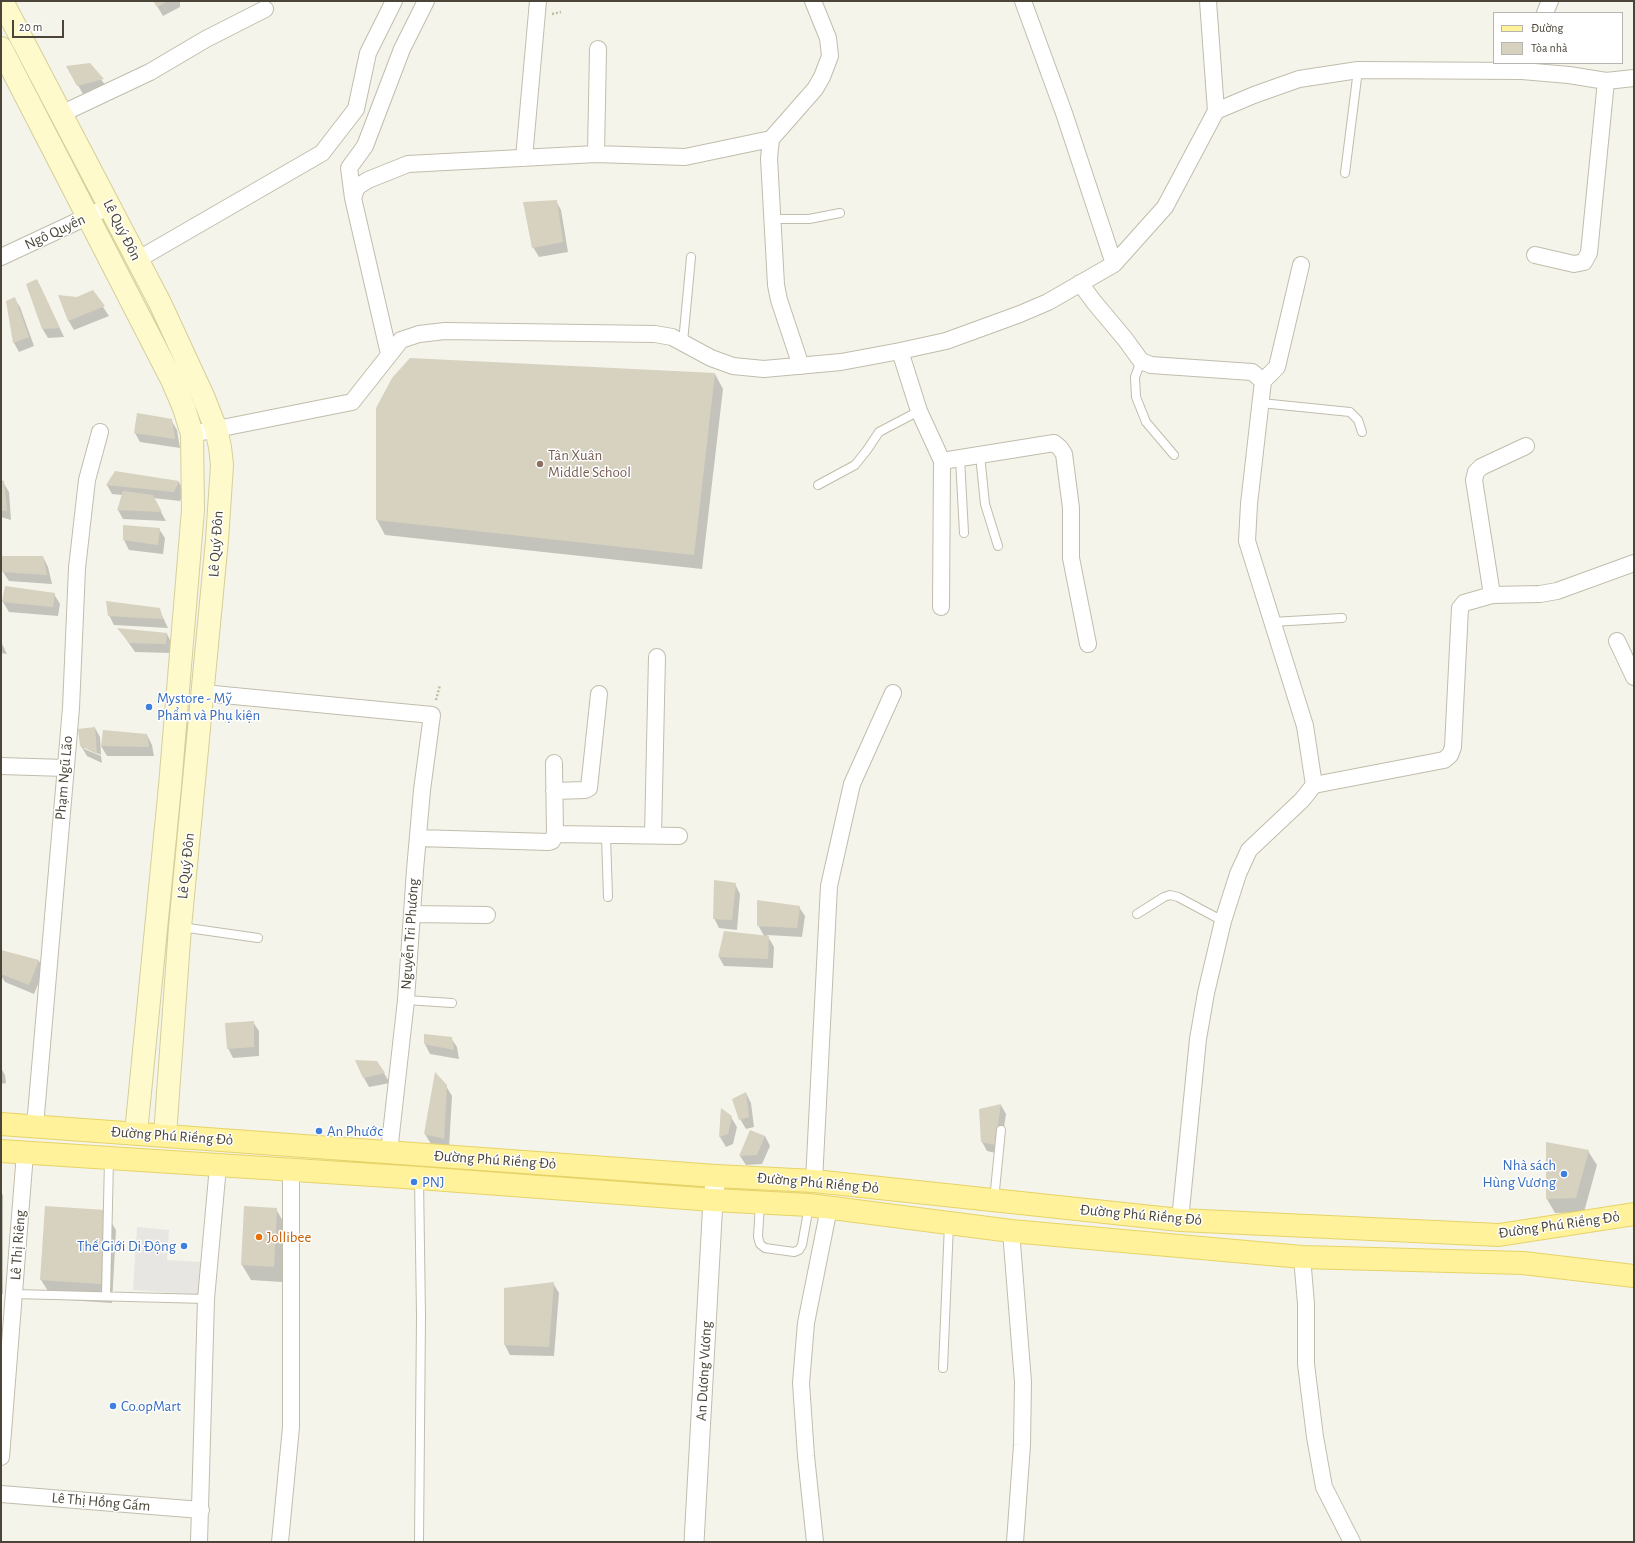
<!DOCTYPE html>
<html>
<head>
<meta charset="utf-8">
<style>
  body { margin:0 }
  #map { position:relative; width:1635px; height:1543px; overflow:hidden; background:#f5f4ea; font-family:"Alegreya Sans",sans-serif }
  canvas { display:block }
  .frame { position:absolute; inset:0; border:2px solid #4a4538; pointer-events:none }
  .legend { position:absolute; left:1493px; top:12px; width:130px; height:52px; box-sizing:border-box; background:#fff; border:1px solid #b7b5af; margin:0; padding:5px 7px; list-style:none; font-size:12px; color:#4a4538 }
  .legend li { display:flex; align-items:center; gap:8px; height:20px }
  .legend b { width:20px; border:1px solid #b7b5af }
  .scale { position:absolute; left:12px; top:20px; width:52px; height:18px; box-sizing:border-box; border:2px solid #4a4538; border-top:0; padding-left:5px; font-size:12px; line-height:14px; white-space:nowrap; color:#4a4538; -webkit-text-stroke:3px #fff; paint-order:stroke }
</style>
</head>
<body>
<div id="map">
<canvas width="1635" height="1543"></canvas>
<div class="frame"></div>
<ul class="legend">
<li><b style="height:5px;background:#fff29a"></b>Đường</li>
<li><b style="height:11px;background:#d7d1bf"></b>Tòa nhà</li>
</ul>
<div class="scale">20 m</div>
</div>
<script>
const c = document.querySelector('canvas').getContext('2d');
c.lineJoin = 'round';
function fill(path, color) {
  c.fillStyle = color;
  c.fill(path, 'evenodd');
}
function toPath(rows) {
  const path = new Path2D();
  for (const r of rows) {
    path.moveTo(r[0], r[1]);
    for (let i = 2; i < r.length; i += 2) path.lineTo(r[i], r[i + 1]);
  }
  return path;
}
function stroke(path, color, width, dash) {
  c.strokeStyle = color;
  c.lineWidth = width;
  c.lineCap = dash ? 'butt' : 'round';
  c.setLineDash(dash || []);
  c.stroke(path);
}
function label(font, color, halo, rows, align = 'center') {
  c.font = font + ' "Alegreya Sans",sans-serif';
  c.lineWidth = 3;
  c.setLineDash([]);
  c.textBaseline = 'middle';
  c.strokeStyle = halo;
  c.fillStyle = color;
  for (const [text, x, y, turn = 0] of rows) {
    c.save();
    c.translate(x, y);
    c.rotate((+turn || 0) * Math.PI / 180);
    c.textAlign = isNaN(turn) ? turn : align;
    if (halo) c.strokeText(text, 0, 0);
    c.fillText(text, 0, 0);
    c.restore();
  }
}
fill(toPath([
  [137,1227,169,1230,167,1260,202,1262,200,1295,133,1290]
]), '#e7e6e2');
fill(toPath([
  [154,1,180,1,180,7,163,16],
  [90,64,108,89,84,96,68,67],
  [556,201,561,210,568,252,539,257,533,247],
  [37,281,42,290,64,337,48,338,42,328],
  [93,292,109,316,74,330,68,320,77,298],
  [14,298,20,307,34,346,19,352,14,343,7,302],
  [715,374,723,389,702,569,385,535,377,520,377,408],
  [171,420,177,430,180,448,140,442,135,433],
  [116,472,179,482,184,492,180,501,153,498,166,521,123,519,118,510,122,495,112,494,107,485],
  [1,481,3,482,9,492,11,520,1,517],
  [159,529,165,538,163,554,129,550,124,540],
  [43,557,48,567,52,584,9,581,3,572],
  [54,594,60,604,58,616,9,612,3,602],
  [159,609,168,628,114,625,109,615],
  [119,629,167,634,172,644,171,653,135,652],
  [1,642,7,654,1,653],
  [95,728,100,737,101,755,84,747,84,749,101,756,102,763,87,756,81,746],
  [147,735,152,745,154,756,107,756,101,746],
  [735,884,740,894,737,930,719,928,714,918],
  [799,907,805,916,802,937,767,935,774,947,773,968,724,966,719,957,764,936,758,925],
  [1,951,39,961,44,970,34,994,5,982,1,976],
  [253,1022,259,1031,259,1056,233,1058,228,1048],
  [451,1038,457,1047,459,1059,430,1054,425,1044],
  [377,1062,390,1083,369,1087,364,1078],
  [1,1068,5,1075,6,1083,1,1084],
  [446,1086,452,1096,449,1148,431,1144,425,1134],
  [746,1093,751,1103,754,1127,746,1129,740,1119],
  [1001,1105,1006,1114,1000,1154,987,1151,982,1142],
  [721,1110,731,1117,737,1127,733,1144,726,1147,720,1137],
  [750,1131,765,1136,770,1146,762,1164,746,1165,740,1156],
  [1588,1151,1597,1165,1584,1212,1555,1213,1547,1199],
  [1,1192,3,1195,3,1294,1,1294],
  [245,1207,276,1209,284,1223,282,1282,251,1280,242,1265],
  [104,1211,116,1230,112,1303,53,1299,41,1280],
  [553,1283,559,1293,554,1356,510,1355,505,1345]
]), '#0003');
fill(toPath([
  [153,1,168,1,157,7],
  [90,63,104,79,77,86,66,66],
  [557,200,563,242,532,248,523,202],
  [37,279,60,328,42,329,26,284],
  [93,290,105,306,68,321,58,295,77,297],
  [15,297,29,337,13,343,6,301],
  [410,358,715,373,694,555,376,520,376,408,392,378],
  [137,413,172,419,175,439,134,433],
  [115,471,179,481,174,492,106,485],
  [1,480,4,481,7,511,1,510],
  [123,491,153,495,162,512,117,510],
  [123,525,160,528,158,545,123,540],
  [2,556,43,556,47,575,2,572],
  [5,586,55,593,53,607,2,602],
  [106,601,160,608,163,619,108,616],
  [117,628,167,633,166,644,129,643],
  [95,727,97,754,80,746,78,729],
  [103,730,147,734,149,747,101,746],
  [714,880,736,883,732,920,713,919],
  [757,900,800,906,797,928,757,926],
  [724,931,769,936,768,959,718,957],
  [1,950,39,960,29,985,1,974],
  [254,1021,254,1047,227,1049,225,1023],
  [424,1034,452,1037,454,1050,424,1044],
  [355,1060,377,1061,385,1073,363,1078],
  [435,1072,447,1085,444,1139,424,1134],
  [746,1092,749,1117,739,1120,732,1099],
  [1001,1104,995,1145,981,1142,979,1109],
  [721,1108,732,1116,728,1134,719,1137],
  [750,1130,765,1136,757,1155,739,1156],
  [1546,1142,1589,1150,1576,1198,1546,1199],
  [45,1206,105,1210,101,1284,40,1280],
  [244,1206,277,1208,274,1267,241,1265],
  [554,1282,549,1347,504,1345,504,1288]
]), '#d7d1bf');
const service = toPath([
  [1345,173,1358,70],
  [773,219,809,219,840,213],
  [683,342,691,257],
  [1141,361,1135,377,1136,397,1146,422,1174,455],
  [1261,403,1350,412,1358,420,1362,432],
  [980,455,985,504,998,546],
  [960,458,964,533],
  [818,485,855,465,867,450,879,432,919,411],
  [1272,622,1342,618],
  [606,836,608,897],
  [1137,914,1164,897,1170,895,1178,897,1223,921],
  [181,927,258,938],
  [406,1000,452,1003],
  [419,1179,421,1316,419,1542],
  [994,1200,1001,1130],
  [760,1203,758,1237,760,1244,765,1248,794,1252,799,1250,802,1245,809,1206],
  [14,1294,206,1299],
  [106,1296,109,1159],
  [943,1368,949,1224]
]);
const minor = toPath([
  [1023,1,1064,113,1114,264],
  [1545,13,1550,1],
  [1216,111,1254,95,1299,79,1358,70,1522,71,1569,75,1606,81,1634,78],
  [61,114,150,72,206,39,265,9],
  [596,154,598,49],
  [524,158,538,1],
  [353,198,349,168,365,146,402,49,426,1],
  [1535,255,1574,264,1584,262,1589,253,1606,81],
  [1,257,110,206],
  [137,260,322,153,356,109,368,53,394,1],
  [1080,283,1094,302,1125,339,1141,361,1151,365,1252,372,1263,381],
  [900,351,919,411,942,461,941,607],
  [389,354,353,198,357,187,368,180,408,164,596,154,685,157,771,139],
  [801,366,779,300,776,285,769,158,771,139,815,89,822,77,830,56,828,38,813,1],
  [192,434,352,402,401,340,419,334,445,331,655,334,672,337,711,358,733,366,764,369,841,362,900,351,946,341,1020,314,1048,302,1114,264,1165,207,1216,111,1208,1],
  [942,461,1054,443,1060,448,1064,454,1071,508,1071,558,1088,644],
  [1492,595,1474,480,1476,472,1481,467,1526,446],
  [1617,641,1634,677],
  [203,693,432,715,422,790,415,870,406,1000,389,1152],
  [1,766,65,768],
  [1314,785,1444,760,1450,755,1453,747,1460,608,1464,603,1492,595,1540,594,1557,591,1634,563],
  [554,791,585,790,589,788,599,694],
  [555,834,679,836],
  [653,835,657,657],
  [418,838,549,842,552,841,555,834,554,763],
  [412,914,487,915],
  [35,1126,71,708,77,568,87,480,100,432],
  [814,1181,829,886,852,784,893,693],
  [1180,1220,1198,1039,1206,993,1223,921,1238,874,1249,850,1302,800,1314,785,1305,726,1247,541,1249,504,1263,381,1277,367,1301,265],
  [1011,1231,1023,1382,1022,1445,1015,1542],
  [1302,1257,1306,1304,1306,1364,1315,1437,1324,1487,1352,1542],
  [1,1457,25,1153],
  [1,1494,201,1510],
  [199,1542,206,1299,218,1166],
  [280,1542,291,1427,291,1170],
  [815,1542,806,1456,801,1383,806,1323,829,1208]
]);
const tertiary = toPath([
  [694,1542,713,1200,716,1176]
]);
const secondary = toPath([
  [2,1,160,303,203,396,216,429,220,447,222,465,217,540,180,927,165,1135],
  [1,48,172,380,184,408,192,434,193,510,170,786,136,1133]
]);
const primary = toPath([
  [1,1124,716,1176,814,1181,1180,1220,1499,1235,1634,1214],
  [1,1151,419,1178,713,1200,809,1205,1011,1231,1302,1257,1523,1263,1634,1276]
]);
stroke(service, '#c1bdac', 10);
stroke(minor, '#c1bdac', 18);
stroke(tertiary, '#c1bdac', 21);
stroke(secondary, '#d5cf9a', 24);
stroke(primary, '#e6d368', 24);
stroke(toPath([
  [552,14,561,12],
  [436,700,440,685]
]), '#c3bc9d', 2.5, [2, 2]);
stroke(service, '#fff', 8);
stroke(minor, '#fff', 16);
stroke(tertiary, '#fff', 19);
stroke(secondary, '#fffacb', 22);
stroke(primary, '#fff29a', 22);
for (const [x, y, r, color] of [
  [540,464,4,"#8d6e63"],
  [149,707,4,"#3f7fe0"],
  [319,1131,4,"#3f7fe0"],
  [1564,1174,4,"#3f7fe0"],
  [414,1182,4,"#3f7fe0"],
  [259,1237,4,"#e8710a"],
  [184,1246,4,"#3f7fe0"],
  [113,1406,4,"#3f7fe0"]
]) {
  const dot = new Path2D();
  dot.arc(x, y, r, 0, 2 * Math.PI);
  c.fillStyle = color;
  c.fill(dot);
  stroke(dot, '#fff', 1.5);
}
label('15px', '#4a4538', '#fff', [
  ["Lê Quý Đôn",122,230,63],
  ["Ngô Quyền",55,232,-25],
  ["Lê Quý Đôn",216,544,-86],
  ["Phạm Ngũ Lão",64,778,-85],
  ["Lê Quý Đôn",186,866,-84],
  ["Nguyễn Tri Phương",410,934,-86],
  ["Đường Phú Riềng Đỏ",172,1136,4],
  ["Đường Phú Riềng Đỏ",495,1160,4],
  ["Đường Phú Riềng Đỏ",818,1183,5],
  ["Đường Phú Riềng Đỏ",1141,1215,5],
  ["Đường Phú Riềng Đỏ",1559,1225,-8],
  ["Lê Thị Riêng",18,1245,-86],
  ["An Dương Vương",704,1371,-87],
  ["Lê Thị Hồng Gấm",101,1502,5]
]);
label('15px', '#785e54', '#fff', [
  ["Tân Xuân",548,455],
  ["Middle School",548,472]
], 'left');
label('15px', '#366cbe', '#fff', [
  ["Mystore - Mỹ",157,698],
  ["Phẩm và Phụ kiện",157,715],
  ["An Phước",327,1131],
  ["Nhà sách",1556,1165,"right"],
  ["Hùng Vương",1556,1182,"right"],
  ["PNJ",422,1182],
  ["Thế Giới Di Động",176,1246,"right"],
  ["Co.opMart",121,1406]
], 'left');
label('15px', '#c56008', '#fff', [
  ["Jollibee",267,1237]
], 'left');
</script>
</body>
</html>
